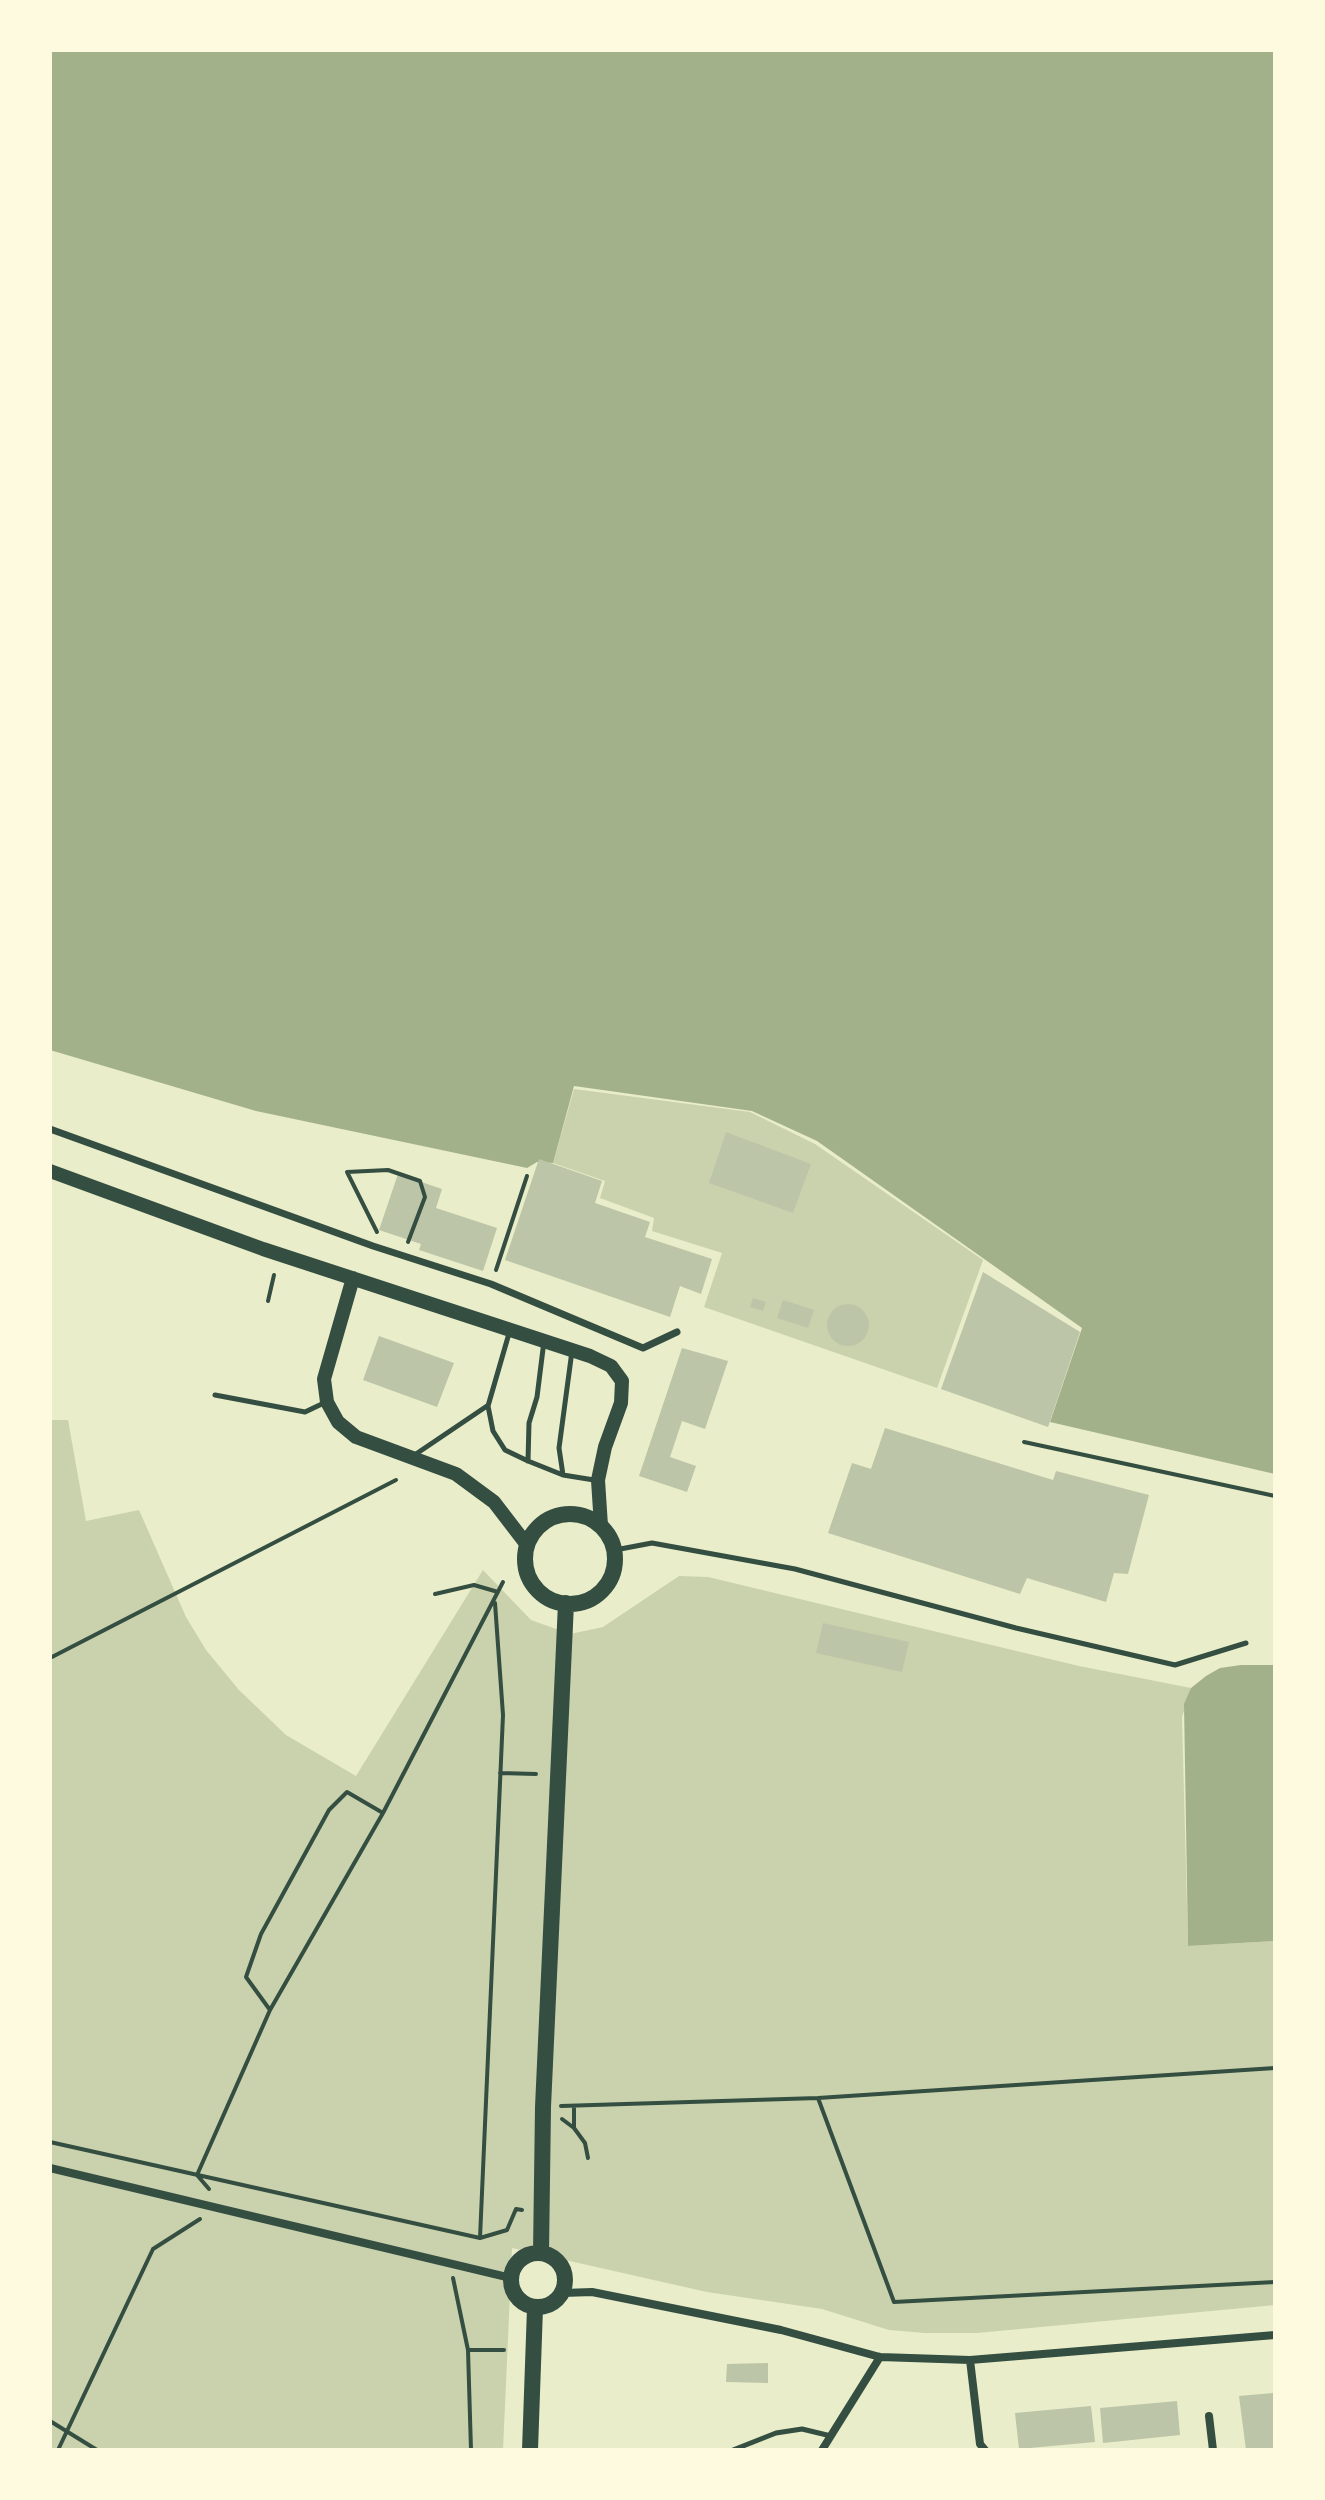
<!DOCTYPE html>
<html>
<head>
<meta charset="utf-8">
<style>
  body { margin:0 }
  #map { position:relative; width:1325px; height:2500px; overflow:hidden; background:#e9edc9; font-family:"Exo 2",sans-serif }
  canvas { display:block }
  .frame { position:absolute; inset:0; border:52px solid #fefae0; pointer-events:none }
</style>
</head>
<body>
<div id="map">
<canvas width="1325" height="2500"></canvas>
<div class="frame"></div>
</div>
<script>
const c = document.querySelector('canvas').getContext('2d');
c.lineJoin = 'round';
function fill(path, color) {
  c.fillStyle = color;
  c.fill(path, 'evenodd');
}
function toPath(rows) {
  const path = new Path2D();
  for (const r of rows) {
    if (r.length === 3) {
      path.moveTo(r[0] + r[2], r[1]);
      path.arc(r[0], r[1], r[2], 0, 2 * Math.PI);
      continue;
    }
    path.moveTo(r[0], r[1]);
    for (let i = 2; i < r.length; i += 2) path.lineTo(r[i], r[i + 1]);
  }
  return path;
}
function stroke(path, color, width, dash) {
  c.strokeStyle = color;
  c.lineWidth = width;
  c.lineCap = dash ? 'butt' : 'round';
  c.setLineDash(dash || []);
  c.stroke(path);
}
fill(toPath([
  [574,1089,750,1112,815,1144,983,1260,937,1388,704,1307,722,1253,652,1231,654,1218,600,1198,605,1181,553,1163],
  [50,1420,68,1420,86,1521,139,1510,186,1617,206,1650,239,1690,286,1735,356,1776,483,1570,531,1620,570,1634,603,1627,679,1576,708,1577,1079,1666,1191,1688,1182,1717,1188,1946,1275,1941,1275,2305,977,2333,925,2333,889,2330,822,2309,707,2292,512,2248,503,2450,50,2450]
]), '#cad2ad');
fill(toPath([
  [50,50,1275,50,1275,1474,1050,1422,1082,1328,817,1141,752,1111,574,1086,553,1163,537,1162,527,1168,256,1111,50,1050],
  [1241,1665,1275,1665,1275,1941,1188,1946,1184,1704,1191,1688,1206,1676,1220,1668]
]), '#a3b18a');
fill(toPath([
  [726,1132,811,1164,793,1213,709,1183],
  [539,1159,602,1181,595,1203,650,1222,645,1237,712,1259,701,1294,680,1286,670,1317,505,1260],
  [398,1174,442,1189,436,1208,497,1228,483,1271,419,1250,421,1244,379,1230],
  [983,1272,1080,1332,1048,1427,941,1389],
  [753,1298,766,1302,763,1311,750,1307],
  [783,1300,814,1310,808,1328,777,1318],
  [848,1325,21],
  [379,1336,454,1363,437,1407,363,1380],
  [682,1348,728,1361,705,1429,682,1421,670,1457,696,1466,687,1492,639,1476],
  [885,1428,1053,1480,1056,1471,1149,1495,1128,1574,1114,1573,1106,1602,1027,1578,1020,1594,828,1533,852,1463,871,1469],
  [823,1623,909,1642,902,1672,816,1653],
  [768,2363,768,2383,726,2382,727,2364],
  [1273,2393,1275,2450,1246,2450,1239,2396],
  [1177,2401,1180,2435,1103,2443,1100,2408],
  [1091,2406,1095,2442,1019,2449,1015,2413]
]), '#bcc5a7');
stroke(toPath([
  [377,1232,347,1172,388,1170,420,1181,425,1197,408,1242],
  [496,1270,527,1176],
  [268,1301,274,1275],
  [1024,1442,1275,1496],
  [435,1594,474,1585,498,1592],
  [50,1658,396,1480],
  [500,1773,536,1774],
  [270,2010,246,1977,261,1934,329,1810,347,1792,383,1813],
  [818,2098,894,2302,1275,2282],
  [561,2106,818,2098,1275,2068],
  [574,2106,574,2127],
  [562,2119,574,2128,585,2143,588,2158],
  [50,2142,480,2238,507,2230,516,2209,522,2210],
  [209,2189,197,2175,270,2010,383,1813,503,1582],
  [480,2238,503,1715,495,1603],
  [453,2278,468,2350,504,2350],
  [468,2350,471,2450],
  [50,2421,97,2450],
  [58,2450,153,2249,200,2219]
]), '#344e41', 4);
stroke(toPath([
  [510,1330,488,1406,493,1431,505,1450,528,1461,563,1475,594,1480],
  [215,1395,305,1412,326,1402],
  [413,1456,487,1406],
  [528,1461,529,1423,537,1397,544,1341],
  [563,1475,559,1448,572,1351],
  [615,1550,652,1543,795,1569,1016,1628,1175,1665,1246,1643],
  [733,2450,776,2433,802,2429,831,2436]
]), '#344e41', 5);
stroke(toPath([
  [50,1129,373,1246,491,1284,643,1348,677,1332]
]), '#344e41', 7);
stroke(toPath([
  [50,2168,511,2278],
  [563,2293,592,2292,781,2330,880,2357,970,2360,1275,2335],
  [970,2360,980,2444,985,2450],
  [1209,2416,1213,2450],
  [822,2450,880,2357]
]), '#344e41', 8);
stroke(toPath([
  [50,1171,263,1249,590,1356,611,1366,622,1381,621,1403,605,1447,598,1480,601,1526],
  [353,1278,324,1379,327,1402,338,1422,356,1437,456,1474,494,1502,527,1545]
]), '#344e41', 14);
stroke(toPath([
  [570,1559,45],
  [538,2280,27],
  [541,2253,543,2107,566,1603],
  [530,2450,535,2308]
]), '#344e41', 16);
</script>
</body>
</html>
